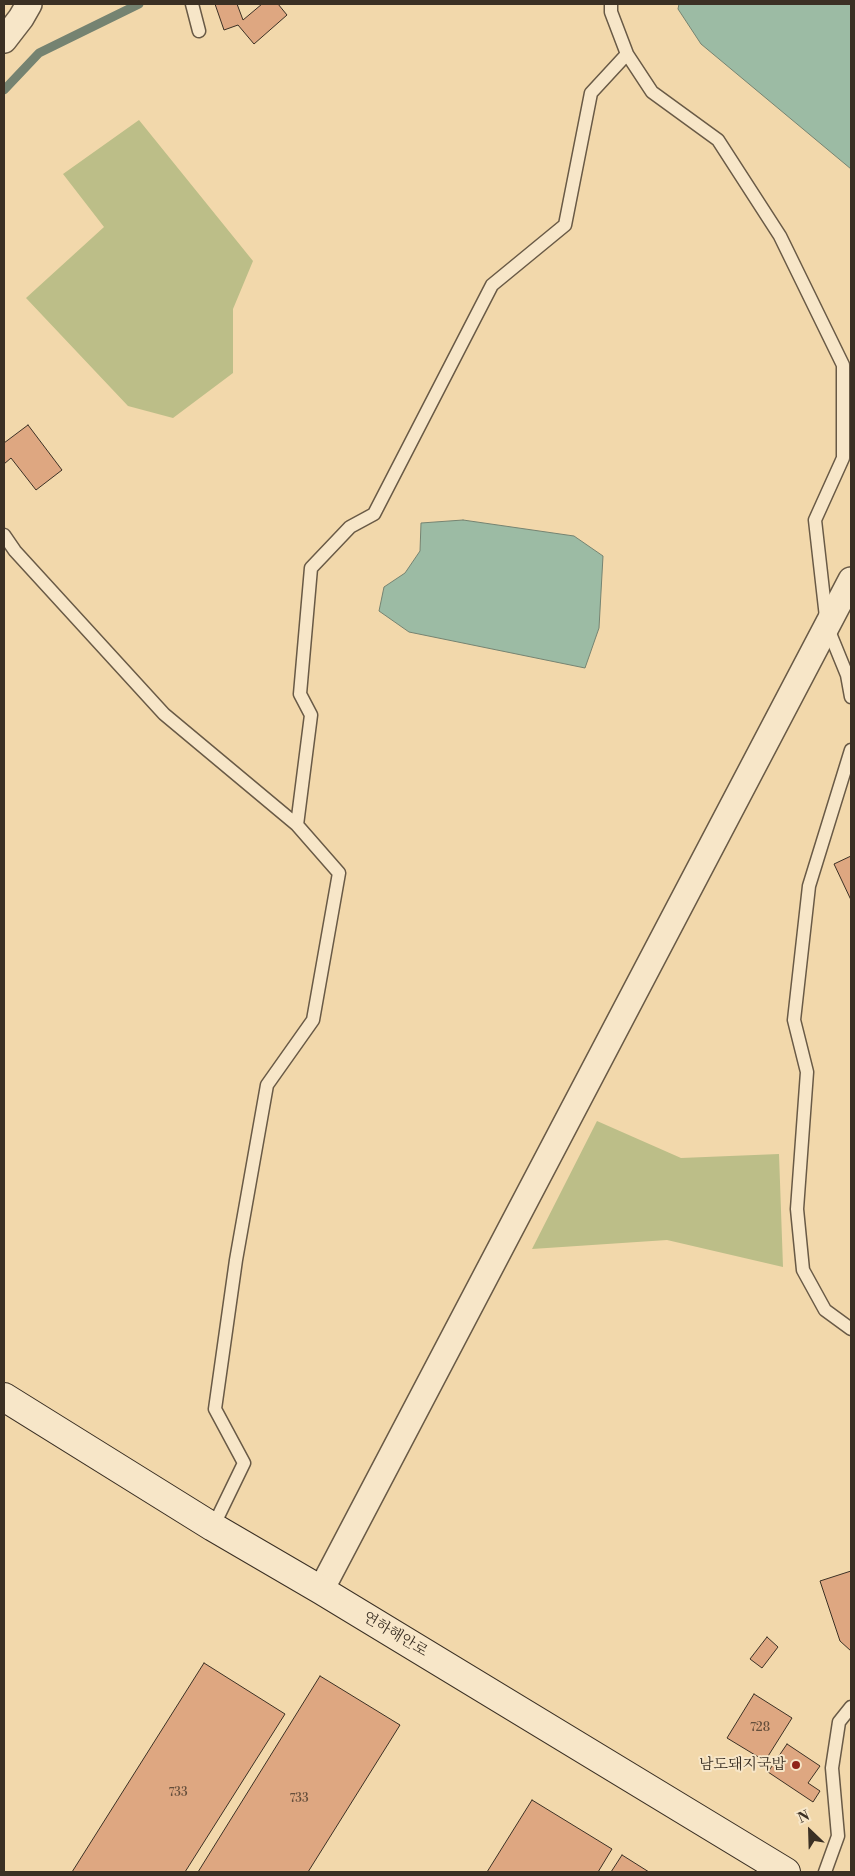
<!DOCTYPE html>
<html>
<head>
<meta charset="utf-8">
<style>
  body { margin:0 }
  #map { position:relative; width:855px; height:1876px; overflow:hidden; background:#f2d8ab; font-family:"Libre Bodoni",serif }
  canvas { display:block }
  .frame { position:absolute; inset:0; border:5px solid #3b3024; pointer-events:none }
  .north { position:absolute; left:785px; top:1806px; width:50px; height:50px; -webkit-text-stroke:4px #f7e6c8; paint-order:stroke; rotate:336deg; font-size:14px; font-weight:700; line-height:20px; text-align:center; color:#3b3024 }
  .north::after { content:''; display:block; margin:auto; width:18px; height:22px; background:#3b3024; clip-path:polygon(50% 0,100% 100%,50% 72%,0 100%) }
</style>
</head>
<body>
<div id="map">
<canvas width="855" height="1876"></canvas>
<div class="frame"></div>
<div class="north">N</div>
</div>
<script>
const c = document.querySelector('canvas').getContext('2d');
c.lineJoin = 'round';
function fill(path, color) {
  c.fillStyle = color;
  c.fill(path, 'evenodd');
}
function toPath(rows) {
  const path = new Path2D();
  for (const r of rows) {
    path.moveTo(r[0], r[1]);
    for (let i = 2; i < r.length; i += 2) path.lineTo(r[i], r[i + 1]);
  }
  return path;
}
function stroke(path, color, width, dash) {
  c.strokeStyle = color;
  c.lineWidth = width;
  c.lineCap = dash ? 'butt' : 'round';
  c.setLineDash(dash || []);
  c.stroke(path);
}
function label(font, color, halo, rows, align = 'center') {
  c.font = font + ' "Libre Bodoni","Noto Serif KR",serif';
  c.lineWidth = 4;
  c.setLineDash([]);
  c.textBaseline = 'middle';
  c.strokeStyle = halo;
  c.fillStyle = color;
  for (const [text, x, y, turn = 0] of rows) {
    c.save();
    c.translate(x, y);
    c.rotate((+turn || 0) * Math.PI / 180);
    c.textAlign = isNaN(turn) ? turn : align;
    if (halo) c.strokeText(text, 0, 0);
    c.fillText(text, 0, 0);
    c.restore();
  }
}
fill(toPath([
  [139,120,253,261,233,309,233,373,173,418,128,406,26,298,104,227,63,174],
  [597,1121,681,1158,779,1154,783,1267,667,1240,532,1249]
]), '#bcbe88');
const water = toPath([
  [679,4,851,4,851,169,701,44,678,9,679,4],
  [463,520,574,536,603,556,599,628,585,668,409,632,379,611,384,587,405,573,420,551,421,523,463,520]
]);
fill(water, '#9cbba4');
stroke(water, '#758371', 1);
stroke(toPath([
  [4,90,39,53,139,4]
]), '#758371', 9);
const building = toPath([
  [215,4,237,4,243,20,262,4,278,4,287,15,254,44,238,25,224,30,215,4],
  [28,425,62,470,36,490,11,458,4,464,4,443,28,425],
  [851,856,851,900,834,864,851,856],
  [851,1571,851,1651,840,1641,820,1581,851,1571],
  [767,1637,778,1647,762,1668,750,1659,767,1637],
  [204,1663,285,1714,185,1872,72,1872,204,1663],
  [320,1676,400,1725,308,1872,198,1872,320,1676],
  [754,1694,792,1718,765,1761,727,1738,754,1694],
  [787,1744,820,1766,808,1783,820,1791,813,1802,768,1772,787,1744],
  [532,1800,612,1849,598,1872,487,1872,532,1800],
  [622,1855,649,1872,611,1872,622,1855]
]);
fill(building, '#dea781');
stroke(building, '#3b3024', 1);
const lane = toPath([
  [192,4,199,31],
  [611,4,611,12,627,54,652,92,718,140,780,236,843,365,843,458,815,520,827,626,847,675,851,697],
  [4,535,15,551,164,714,297,825,339,873,313,1020,267,1085,236,1260,215,1409,244,1463,213,1527],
  [851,750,809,886,794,1020,807,1072,797,1209,803,1270,825,1310,851,1329],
  [297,825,311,715,300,694,311,568,350,527,374,514,492,285,565,225,591,93,627,54],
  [825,1872,838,1836,832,1768,839,1722,851,1707]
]);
const street = toPath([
  [4,40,21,18,29,4],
  [321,1590,851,580]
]);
const secondary = toPath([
  [4,1397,213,1527,321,1590,786,1872]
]);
stroke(lane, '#695a46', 15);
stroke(street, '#695a46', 28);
stroke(secondary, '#3b3024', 30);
stroke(lane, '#f7e6c8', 12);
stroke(street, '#f7e6c8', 25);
stroke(secondary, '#f7e6c8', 28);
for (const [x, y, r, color] of [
  [796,1765,5,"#8f2418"]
]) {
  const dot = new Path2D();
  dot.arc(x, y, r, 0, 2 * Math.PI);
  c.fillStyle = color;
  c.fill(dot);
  stroke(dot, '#f7e6c8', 2);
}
label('12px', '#644e3b', null, [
  ["728",760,1728],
  ["733",178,1793],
  ["733",299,1799]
]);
label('15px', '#3b3024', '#f7e6c8', [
  ["연하해안로",395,1635,31]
]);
label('15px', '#3b3024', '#f7e6c8', [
  ["남도돼지국밥",786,1765]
], 'right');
</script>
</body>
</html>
